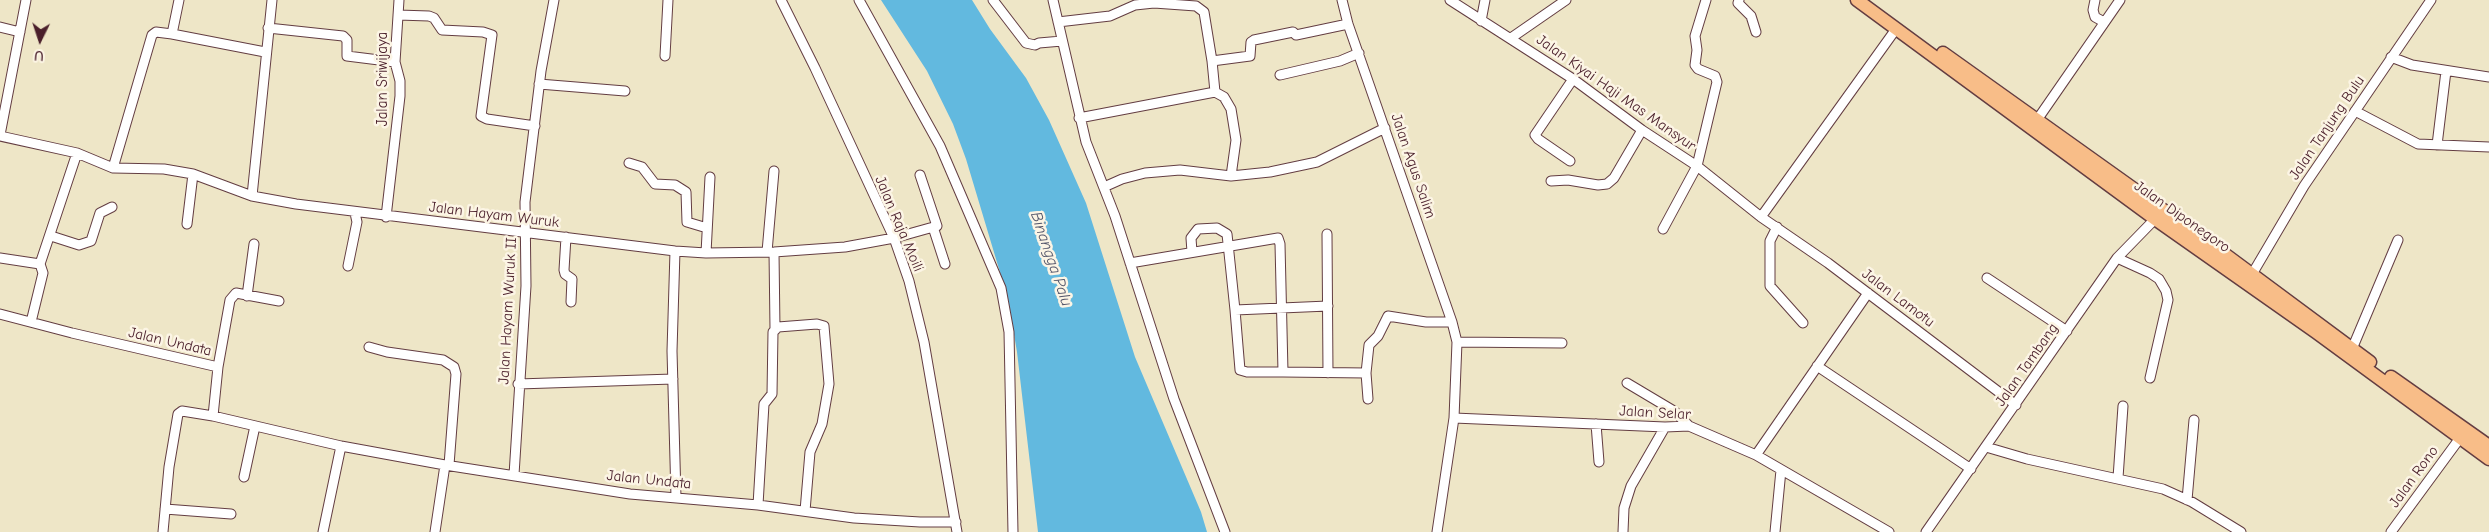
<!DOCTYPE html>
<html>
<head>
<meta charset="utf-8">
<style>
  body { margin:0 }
  #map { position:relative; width:2489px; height:532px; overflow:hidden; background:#eee6c7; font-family:"Comic Neue",sans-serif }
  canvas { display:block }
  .north { position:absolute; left:15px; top:15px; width:50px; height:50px; -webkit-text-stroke:4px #fcf5e5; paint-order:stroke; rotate:184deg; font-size:14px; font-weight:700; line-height:20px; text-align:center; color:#4a1f2b }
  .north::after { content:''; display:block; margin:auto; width:18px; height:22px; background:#4a1f2b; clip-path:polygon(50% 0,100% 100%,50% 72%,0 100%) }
</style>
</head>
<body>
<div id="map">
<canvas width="2489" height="532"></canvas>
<div class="north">U</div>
</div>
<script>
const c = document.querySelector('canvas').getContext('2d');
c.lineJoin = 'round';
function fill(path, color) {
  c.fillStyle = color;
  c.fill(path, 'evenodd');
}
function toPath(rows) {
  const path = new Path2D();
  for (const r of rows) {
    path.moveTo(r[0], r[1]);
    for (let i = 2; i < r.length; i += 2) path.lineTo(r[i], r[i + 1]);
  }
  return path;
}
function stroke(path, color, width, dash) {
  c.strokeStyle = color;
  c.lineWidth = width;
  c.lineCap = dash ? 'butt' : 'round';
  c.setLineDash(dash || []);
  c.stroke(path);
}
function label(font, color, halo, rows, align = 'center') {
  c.font = font + ' "Comic Neue",sans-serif';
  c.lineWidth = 5;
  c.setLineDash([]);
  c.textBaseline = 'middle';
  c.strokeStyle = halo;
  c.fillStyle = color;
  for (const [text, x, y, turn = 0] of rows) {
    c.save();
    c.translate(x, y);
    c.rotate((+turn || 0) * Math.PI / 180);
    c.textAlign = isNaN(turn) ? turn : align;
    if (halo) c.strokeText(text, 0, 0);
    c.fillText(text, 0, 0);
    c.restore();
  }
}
fill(toPath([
  [881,0,972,0,990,29,1026,78,1049,120,1086,203,1135,357,1201,512,1207,532,1038,532,1017,352,1008,299,966,159,953,124,927,71]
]), '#62b9df');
const minor = toPath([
  [179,0,172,34,265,52],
  [781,0,815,68,894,238,909,281,924,342,957,532],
  [859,0,940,146,1001,288,1009,332,1013,532],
  [993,0,1026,43,1035,45,1039,43,1062,41],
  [1053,0,1086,142,1115,216,1174,399,1225,532],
  [1342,0,1348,24,1452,322,1457,342,1454,418,1437,532],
  [1450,0,1573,79,1642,130,1697,166,1761,217,1828,263,2016,405],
  [1739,0,1738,3,1751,16,1756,32],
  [2095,0,2093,10,2095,17,2104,22],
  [398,15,429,16,434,18,442,30,483,32,492,35,481,116,487,119,535,126],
  [1481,21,1485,0],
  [1058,22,1110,16,1135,5,1154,3,1196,6,1204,12,1212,61,1215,92,1224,97,1231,109,1236,140,1231,176,1270,172,1317,162,1385,128],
  [0,27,20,32],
  [268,28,343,36,347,40,347,56,395,62],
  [1511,38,1566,0],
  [665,56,668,0],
  [2391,57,2412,65,2489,77],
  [1212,61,1250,56,1251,42,1254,40,1293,32,1296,35,1348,24],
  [1280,75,1340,61,1359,53],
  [539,84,625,91],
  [2355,111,2418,144,2489,147],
  [1079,118,1215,92],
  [2037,120,2120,0],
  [0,135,26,0],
  [0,136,77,153,113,168,164,169,193,174,252,196,296,204,675,251,706,253,774,252,845,247,894,238,937,226,920,175],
  [2437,145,2446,71],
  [1570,161,1538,139,1535,135,1573,79],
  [629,163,642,167,655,184,675,185,686,192,687,222,707,228],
  [113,168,152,35,156,32,172,34],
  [1551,181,1568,180,1598,185,1607,184,1614,178,1642,130],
  [1104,187,1122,179,1145,173,1180,170,1231,176],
  [252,196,272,0],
  [386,217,400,96,400,81,395,62,399,0],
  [1761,217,1896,29],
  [187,224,193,174],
  [933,227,945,264],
  [1777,227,1770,241,1770,286,1803,323],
  [1663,229,1697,166,1717,82,1715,76,1698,69,1695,65,1697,50,1695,36,1706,0],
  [1327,234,1328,373],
  [51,236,79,245,91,241,100,213,112,207],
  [566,237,564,270,565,274,572,279,571,302],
  [675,251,672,351,676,497],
  [767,252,774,171],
  [774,252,775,329],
  [1192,252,1191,238,1198,229,1217,228,1227,234,1235,310],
  [706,253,710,177],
  [0,258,40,264,77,153],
  [2117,258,2150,273,2159,279,2166,291,2168,300,2150,378],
  [1130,263,1278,238,1280,244,1283,372,1366,373],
  [348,266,357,222,355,213],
  [2251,276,2304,186,2431,0],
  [1987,278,2067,331],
  [247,296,254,244],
  [0,314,72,333,218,367,213,416,341,446,445,465,630,494,758,505,854,518,920,522,956,522],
  [31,322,43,273,40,264],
  [1457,342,1562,343],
  [369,347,387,352,443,360,454,367,456,374,449,465],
  [2352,349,2398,240],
  [1817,366,1971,469],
  [218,367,230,300,236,293,279,301],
  [1283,372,1247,372,1240,370,1235,310,1328,306],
  [1627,383,1674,411,1689,426],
  [518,384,673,379],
  [1368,399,1366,373,1369,345,1378,336,1388,316,1426,322,1452,322],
  [1454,418,1665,427,1689,426,1756,455,1889,532],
  [1596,424,1599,462],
  [1986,447,2027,459,2163,489,2192,502,2241,532],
  [1756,455,1868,293],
  [514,475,526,286,525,202,541,71,554,0],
  [244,477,255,426],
  [2118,478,2123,406],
  [2187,500,2194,420],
  [758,505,764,404,772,394,773,332,778,327,817,324,824,326,829,384,822,424,810,452,805,511],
  [165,509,231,514],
  [163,532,169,467,178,414,182,411,213,416],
  [323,532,341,446],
  [435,532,445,465],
  [1623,532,1624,508,1631,486,1665,427],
  [1775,532,1781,470],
  [1926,532,2117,258,2155,219],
  [2391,532,2460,438]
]);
const highway = toPath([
  [1857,0,2155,219,2316,332,2489,459],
  [1943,53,2215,247,2370,362],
  [2391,377,2489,446]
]);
stroke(minor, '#633d42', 11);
stroke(highway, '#633d42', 15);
stroke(minor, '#fff', 9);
stroke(highway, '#f8bd88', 12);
label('15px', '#4a1f2b', '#fcf5e5', [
  ["Jalan Sriwijaya",383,79,-90],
  ["Jalan Kiyai Haji Mas Mansyur",1616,93,35],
  ["Jalan Tanjung Bulu",2327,128,-56],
  ["Jalan Agus Salim",1413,166,71],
  ["Jalan Hayam Wuruk",494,215,7],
  ["Jalan Diponegoro",2182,217,35],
  ["Jalan Raja Moili",899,224,67],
  ["Jalan Lamotu",1898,298,37],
  ["Jalan Hayam Wuruk II",508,311,-87],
  ["Jalan Undata",170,342,13],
  ["Jalan Tambang",2027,365,-55],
  ["Jalan Selar",1655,413,3],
  ["Jalan Rono",2414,477,-54],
  ["Jalan Undata",649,480,6]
]);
label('italic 16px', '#52556a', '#fcf5e5', [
  ["Binangga Palu",1051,259,71]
]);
</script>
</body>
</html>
